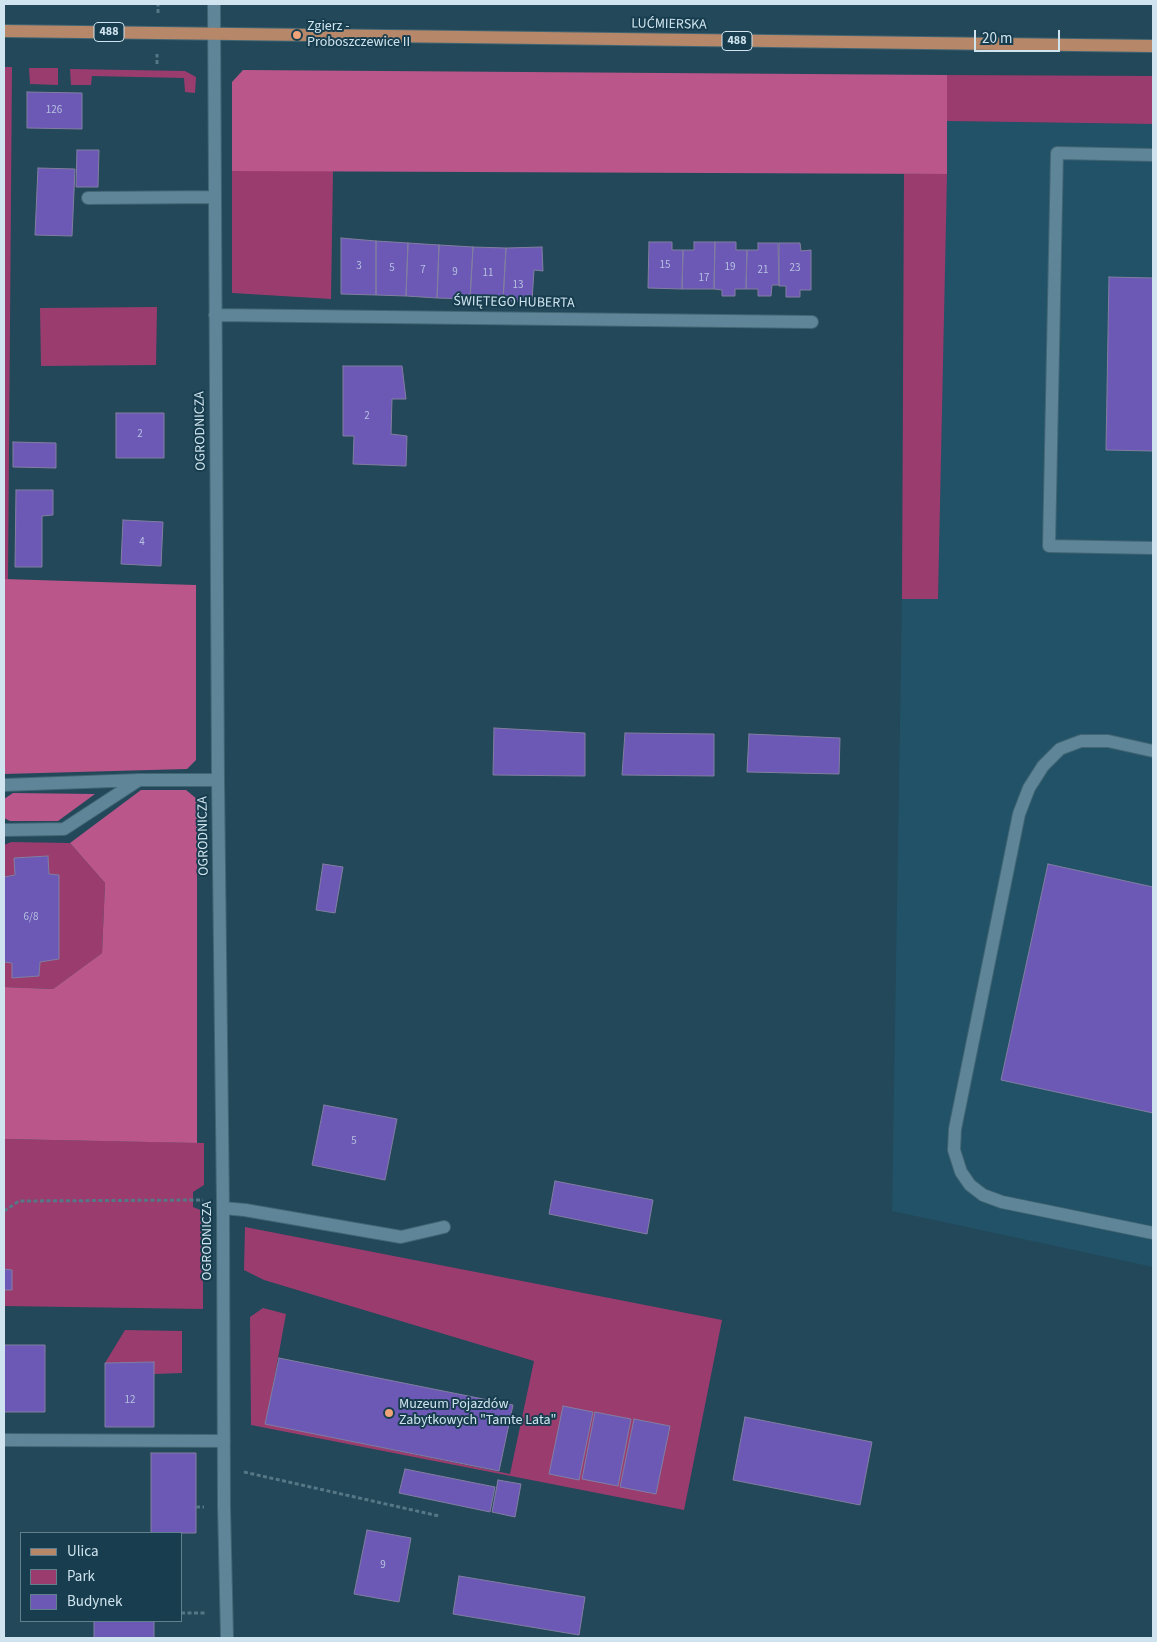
<!DOCTYPE html>
<html>
<head>
<meta charset="utf-8">
<style>
  body { margin:0 }
  #map { position:relative; width:1157px; height:1642px; overflow:hidden; background:#224859; font-family:"Source Sans 3",sans-serif }
  canvas { display:block }
  .frame { position:absolute; inset:0; border:5px solid #cfe4ee; pointer-events:none }
  .legend { position:absolute; left:20px; top:1532px; width:162px; height:90px; box-sizing:border-box; background:#173d4e; border:1px solid #61808e; margin:0; padding:6px 9px; list-style:none; font-size:15px; color:#cfe4ee }
  .legend li { display:flex; align-items:center; gap:10px; height:25px }
  .legend b { width:25px; border:1px solid #61808e }
  .scale { position:absolute; left:974px; top:30px; width:86px; height:22px; box-sizing:border-box; border:2px solid #cfe4ee; border-top:0; padding-left:6px; font-size:15px; line-height:18px; white-space:nowrap; color:#cfe4ee; -webkit-text-stroke:4px #173d4e; paint-order:stroke }
</style>
</head>
<body>
<div id="map">
<canvas width="1157" height="1642"></canvas>
<div class="frame"></div>
<ul class="legend">
<li><b style="height:6px;background:#b68768"></b>Ulica</li>
<li><b style="height:14px;background:#9b3c6f"></b>Park</li>
<li><b style="height:14px;background:#6c59b6"></b>Budynek</li>
</ul>
<div class="scale">20 m</div>
</div>
<script>
const c = document.querySelector('canvas').getContext('2d');
c.lineJoin = 'round';
function fill(path, color) {
  c.fillStyle = color;
  c.fill(path, 'evenodd');
}
function toPath(rows) {
  const path = new Path2D();
  for (const r of rows) {
    path.moveTo(r[0], r[1]);
    for (let i = 2; i < r.length; i += 2) path.lineTo(r[i], r[i + 1]);
  }
  return path;
}
function stroke(path, color, width, dash) {
  c.strokeStyle = color;
  c.lineWidth = width;
  c.lineCap = dash ? 'butt' : 'round';
  c.setLineDash(dash || []);
  c.stroke(path);
}
function label(font, color, halo, rows, align = 'center') {
  c.font = font + ' "Source Sans 3",sans-serif';
  c.lineWidth = 4;
  c.setLineDash([]);
  c.textBaseline = 'middle';
  c.strokeStyle = halo;
  c.fillStyle = color;
  for (const [text, x, y, turn = 0] of rows) {
    c.save();
    c.translate(x, y);
    c.rotate((+turn || 0) * Math.PI / 180);
    c.textAlign = isNaN(turn) ? turn : align;
    if (halo) c.strokeText(text, 0, 0);
    c.fillText(text, 0, 0);
    c.restore();
  }
}
fill(toPath([
  [947,121,1153,124,1153,1267,892,1211,902,599,938,599]
]), '#225267');
fill(toPath([
  [4,67,12,67,8,579,4,579],
  [29,68,58,68,58,85,30,84],
  [70,69,185,71,196,77,195,93,185,92,184,78,92,76,91,85,71,85],
  [947,75,1153,76,1153,124,947,121],
  [232,171,333,171,331,299,232,293],
  [904,174,947,174,938,599,902,599],
  [157,307,156,365,41,366,40,308],
  [11,842,70,843,105,883,102,953,53,989,4,987,4,962,12,963,12,978,39,976,40,962,59,958,59,875,49,874,48,856,14,858,15,875,4,877,4,845],
  [4,1139,204,1143,204,1185,193,1192,193,1207,203,1211,203,1309,4,1306,4,1290,12,1290,12,1270,4,1269],
  [245,1227,722,1320,684,1510,251,1425,250,1317,263,1308,286,1314,266,1424,510,1474,534,1361,264,1280,244,1270],
  [125,1330,182,1331,182,1373,154,1374,153,1362,105,1363]
]), '#9b3c6f');
fill(toPath([
  [243,70,947,75,947,174,232,171,232,82],
  [4,579,196,585,196,760,187,769,4,774],
  [141,790,186,790,197,799,197,1143,4,1139,4,987,53,989,102,953,105,883,70,843],
  [13,793,95,794,58,821,10,821,4,818,4,799]
]), '#ba568a');
const building = toPath([
  [27,92,82,93,82,129,27,128,27,92],
  [77,150,99,150,98,187,76,187,77,150],
  [38,168,75,169,72,236,35,235,38,168],
  [341,238,376,241,376,295,341,294,341,238],
  [376,241,408,243,406,296,376,295,376,241],
  [649,242,672,242,672,250,683,250,682,289,648,288,649,242],
  [694,242,715,242,714,289,682,289,683,250,694,250,694,242],
  [715,242,736,242,736,250,747,250,746,289,735,289,735,296,722,296,722,290,714,289,715,242],
  [408,243,439,245,437,298,406,296,408,243],
  [758,243,778,243,779,285,772,285,771,296,758,296,758,289,746,289,747,250,758,250,758,243],
  [779,243,800,243,801,251,811,250,811,290,800,290,800,297,786,297,786,286,779,286,779,243],
  [439,245,473,247,470,299,437,298,439,245],
  [473,247,506,248,503,301,470,299,473,247],
  [542,247,543,271,534,270,532,301,503,301,506,248,542,247],
  [1109,277,1153,278,1153,451,1106,450,1109,277],
  [343,366,402,366,406,399,392,399,391,434,407,436,406,466,353,464,354,436,343,436,343,366],
  [116,413,164,413,164,458,116,458,116,413],
  [13,442,56,443,56,468,13,467,13,442],
  [16,490,53,490,53,515,42,516,42,567,15,567,16,490],
  [123,520,163,522,161,566,121,564,123,520],
  [494,728,585,733,585,776,493,775,494,728],
  [625,733,714,734,714,776,622,775,625,733],
  [749,734,840,738,839,774,747,772,749,734],
  [48,856,49,874,59,875,59,959,40,962,39,976,12,978,12,963,4,962,4,877,15,875,14,858,48,856],
  [323,864,343,867,335,913,316,910,323,864],
  [1048,864,1153,887,1153,1113,1001,1080,1048,864],
  [324,1105,397,1119,385,1180,312,1165,324,1105],
  [555,1181,653,1200,647,1234,549,1214,555,1181],
  [4,1269,12,1270,12,1290,4,1290,4,1269],
  [4,1345,45,1345,45,1412,4,1412,4,1345],
  [279,1358,513,1405,499,1471,265,1424,279,1358],
  [154,1362,154,1427,105,1427,105,1363,154,1362],
  [563,1406,593,1412,579,1480,549,1474,563,1406],
  [595,1412,631,1419,618,1486,582,1479,595,1412],
  [745,1417,872,1442,860,1505,733,1480,745,1417],
  [634,1419,670,1426,656,1494,620,1487,634,1419],
  [151,1453,196,1453,196,1533,151,1533,151,1453],
  [405,1469,495,1487,490,1512,399,1493,405,1469],
  [498,1480,521,1484,515,1517,492,1512,498,1480],
  [367,1530,411,1538,399,1602,354,1594,367,1530],
  [459,1576,585,1597,579,1635,453,1614,459,1576],
  [94,1621,154,1621,154,1638,94,1638,94,1621]
]);
fill(building, '#6c59b6');
stroke(building, '#827ea1', 1);
const minor = toPath([
  [214,4,218,780,223,1208,224,1506,227,1638],
  [1153,155,1057,153,1049,546,1153,548],
  [88,198,214,197],
  [215,315,812,322],
  [1153,751,1108,741,1081,741,1060,749,1043,766,1029,788,1019,814,955,1129,954,1150,961,1172,970,1185,983,1195,1002,1202,1153,1233],
  [4,785,139,780],
  [4,830,64,829,139,780,218,780],
  [223,1208,245,1210,401,1237,444,1227],
  [4,1440,224,1441]
]);
const major = toPath([
  [4,31,1153,46]
]);
stroke(minor, '#426573', 14);
stroke(major, '#426573', 14);
stroke(toPath([
  [158,13,158,4],
  [157,64,157,54],
  [4,1211,19,1201,203,1200],
  [244,1472,439,1516],
  [196,1507,204,1507],
  [181,1613,206,1613]
]), '#567786', 3, [4, 2.5]);
stroke(minor, '#5e8598', 12);
stroke(major, '#b68768', 12);
for (const [x, y, r, color] of [
  [297,35,5,"#efa378"],
  [389,1413,5,"#efa378"]
]) {
  const dot = new Path2D();
  dot.arc(x, y, r, 0, 2 * Math.PI);
  c.fillStyle = color;
  c.fill(dot);
  stroke(dot, '#173d4e', 2);
}
label('11px', '#b6c1e0', null, [
  ["126",54,111],
  ["15",665,266],
  ["3",359,267],
  ["19",730,268],
  ["5",392,269],
  ["23",795,269],
  ["7",423,271],
  ["21",763,271],
  ["9",455,273],
  ["11",488,274],
  ["17",704,279],
  ["13",518,286],
  ["2",367,417],
  ["2",140,435],
  ["4",142,543],
  ["6/8",31,918],
  ["5",354,1142],
  ["12",130,1401],
  ["9",383,1566]
]);
for (const [x, y, w] of [
  [109,32,30],
  [737,41,30]
]) {
  const box = new Path2D();
  box.roundRect(x - w / 2, y - 9.5, w, 19, 4);
  c.fillStyle = '#173d4e';
  c.fill(box);
  stroke(box, '#cfe4ee', 1);
}
label('bold 12px', '#cfe4ee', null, [
  ["488",109,32],
  ["488",737,41]
]);
label('14px', '#cfe4ee', '#173d4e', [
  ["LUĆMIERSKA",669,25,1],
  ["ŚWIĘTEGO HUBERTA",514,303,1],
  ["OGRODNICZA",201,431,-91],
  ["OGRODNICZA",204,836,-91],
  ["OGRODNICZA",208,1241,-90]
]);
label('14px', '#cfe4ee', '#173d4e', [
  ["Zgierz -",307,27],
  ["Proboszczewice II",307,43],
  ["Muzeum Pojazdów",399,1405],
  ["Zabytkowych \"Tamte Lata\"",399,1421]
], 'left');
</script>
</body>
</html>
